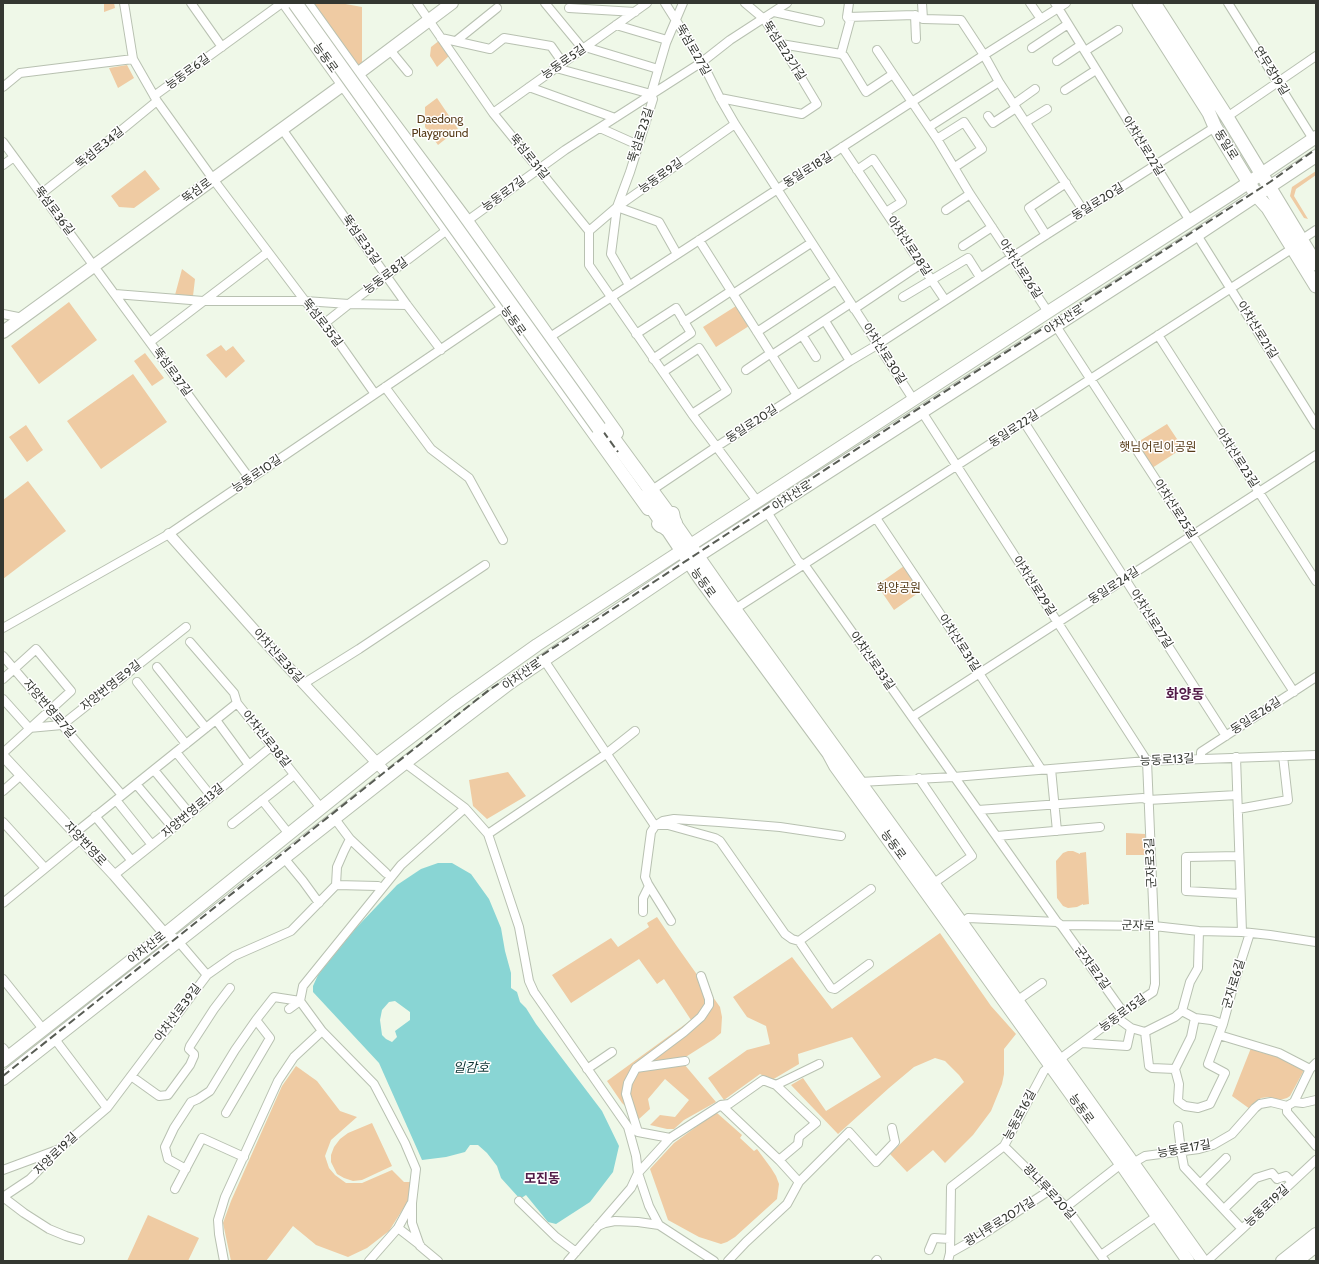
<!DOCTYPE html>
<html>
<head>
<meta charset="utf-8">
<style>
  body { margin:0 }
  #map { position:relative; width:1319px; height:1264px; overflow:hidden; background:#eff8e8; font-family:Cabin,sans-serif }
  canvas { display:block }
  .frame { position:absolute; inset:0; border:4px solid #343731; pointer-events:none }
</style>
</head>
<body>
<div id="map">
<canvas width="1319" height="1264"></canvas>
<div class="frame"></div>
</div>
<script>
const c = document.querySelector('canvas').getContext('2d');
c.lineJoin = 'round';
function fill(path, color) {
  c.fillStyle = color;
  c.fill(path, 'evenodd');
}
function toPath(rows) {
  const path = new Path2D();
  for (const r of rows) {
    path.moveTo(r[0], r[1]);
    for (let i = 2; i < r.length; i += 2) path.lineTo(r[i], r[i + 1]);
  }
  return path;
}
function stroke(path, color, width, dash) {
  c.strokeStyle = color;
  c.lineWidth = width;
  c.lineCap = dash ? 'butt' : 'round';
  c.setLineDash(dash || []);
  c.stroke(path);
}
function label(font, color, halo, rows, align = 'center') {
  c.font = font + ' Cabin,"Noto Sans KR",sans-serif';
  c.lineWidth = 3;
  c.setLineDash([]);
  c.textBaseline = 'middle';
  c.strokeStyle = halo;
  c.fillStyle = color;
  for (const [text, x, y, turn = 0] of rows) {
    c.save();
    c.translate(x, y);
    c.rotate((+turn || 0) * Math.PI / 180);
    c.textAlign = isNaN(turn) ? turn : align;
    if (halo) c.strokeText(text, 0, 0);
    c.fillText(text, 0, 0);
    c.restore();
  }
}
fill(toPath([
  [104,3,114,3,115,8,104,12],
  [313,3,340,3,362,7,362,65,359,67],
  [440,40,450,55,437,67,430,56,431,47],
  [127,65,134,78,118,88,109,68],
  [437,98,458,129,438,145,425,127,425,107],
  [145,170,160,189,134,208,119,207,111,196],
  [1316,171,1316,175,1296,189,1294,196,1308,219,1304,218,1290,196,1292,187],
  [182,269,195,279,193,296,175,295],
  [69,302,97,340,39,384,11,346],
  [736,306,749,326,716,347,703,327],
  [221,345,226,351,233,346,245,361,226,378,206,355],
  [145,353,164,378,152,386,134,361],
  [133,374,167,422,101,469,67,421],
  [1167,424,1183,448,1149,470,1133,445],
  [26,425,43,450,27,462,9,437],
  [28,481,66,531,3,579,3,500],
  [904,566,921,591,894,610,877,585],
  [508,772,526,796,487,819,473,806,469,780],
  [1126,833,1145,834,1146,855,1126,855],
  [1068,851,1073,851,1080,854,1080,853,1086,852,1089,904,1083,905,1083,904,1077,907,1068,908,1063,906,1057,898,1056,861,1063,853],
  [657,917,676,945,720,1007,722,1017,721,1033,714,1039,684,1058,684,1064,716,1102,684,1120,674,1129,667,1129,650,1125,660,1115,675,1117,689,1100,665,1079,648,1099,650,1109,639,1119,622,1103,607,1081,691,1020,664,979,657,984,639,959,571,1003,552,975,611,938,618,947,649,927,647,923],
  [940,933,991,1006,1016,1034,1004,1049,1004,1074,1002,1084,991,1111,973,1135,945,1163,933,1150,907,1172,890,1154,964,1082,959,1075,945,1061,935,1058,914,1067,889,1088,838,1134,791,1085,803,1078,826,1111,881,1077,852,1037,798,1054,799,1064,772,1080,760,1074,724,1100,708,1078,747,1050,770,1044,766,1026,747,1017,733,997,792,957,832,1009],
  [1251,1048,1277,1056,1304,1069,1303,1072,1290,1096,1287,1098,1280,1100,1269,1097,1261,1098,1250,1109,1232,1096],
  [296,1066,317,1081,340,1111,357,1117,331,1140,325,1156,329,1168,335,1175,346,1183,362,1183,392,1170,404,1182,411,1182,408,1201,389,1231,367,1248,348,1257,316,1245,293,1226,266,1261,231,1261,223,1223,231,1201,282,1086],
  [715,1113,717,1113,742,1135,740,1138,754,1151,757,1149,771,1168,776,1176,779,1184,777,1199,735,1237,727,1242,721,1244,699,1237,668,1220,650,1169,674,1143],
  [372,1123,392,1166,362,1180,353,1181,344,1178,337,1174,331,1162,331,1155,334,1147,340,1139,348,1133],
  [148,1215,199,1238,188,1261,127,1261]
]), '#efcba3');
fill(toPath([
  [438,863,452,863,471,874,489,899,501,928,505,951,511,973,511,988,517,992,520,1002,526,1008,536,1024,602,1111,619,1146,613,1172,590,1202,556,1224,548,1222,526,1195,520,1199,501,1178,497,1166,487,1153,478,1145,470,1145,465,1152,446,1157,422,1160,379,1063,313,992,313,986,318,975,356,928,397,885,421,869],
  [395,1001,410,1012,410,1020,395,1031,397,1037,392,1042,386,1039,382,1035,380,1020,382,1010,389,1002]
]), '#89d5d4');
const minor = toPath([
  [124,3,133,59,157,101,213,179,305,301,325,323,375,394],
  [191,3,222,47],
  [417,3,493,113,589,231,589,265,692,414,757,501],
  [545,3,583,49],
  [665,3,702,62,720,98,735,124,913,399],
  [922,3,923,19],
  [1030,3,1041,19],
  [1055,3,1190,221],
  [1228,3,1313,139],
  [569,8,635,12],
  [774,12,820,22],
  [915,15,916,39],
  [847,17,849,3],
  [616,25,667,40],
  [441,38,490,49,504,38,551,46,563,63],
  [456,41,497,8],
  [781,44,841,54,844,56,866,92,893,74,937,139,970,194,1048,312],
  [585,47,658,69],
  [1032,48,1068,24],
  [390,50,408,72],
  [877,50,893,74],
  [1085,51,1118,30],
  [841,54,850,21,847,17,915,15,923,19,961,20,984,55,999,82,1083,210],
  [1057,61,1081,45],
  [556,68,651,94],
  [3,87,20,73,133,59],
  [529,87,615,118],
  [1065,90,1096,70],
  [154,96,282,3],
  [720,98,802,114,817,104,781,44,764,19,745,3],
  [1014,104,1035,89],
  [493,113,647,3],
  [988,116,993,123,1016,108],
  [1227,117,1316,56],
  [1026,122,1047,109],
  [929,127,999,82],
  [600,128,638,145],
  [282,129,407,305,441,350],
  [937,139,964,122,982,149,955,167],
  [3,142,250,479],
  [842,147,945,300],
  [3,165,14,157],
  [857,170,873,159,902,202,886,212],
  [41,194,102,146,157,101],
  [617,207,659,222,677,254],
  [946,210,970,194],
  [467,221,565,150,702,62,730,40,787,3],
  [589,231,617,207,735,124],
  [1046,235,1029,208,1066,183],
  [1197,235,1316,425],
  [699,240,797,395],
  [1301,240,1316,230],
  [963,246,992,227],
  [629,285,611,254,617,207,630,172,653,99,651,94,666,43,683,3],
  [115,294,203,301,305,301,349,304,407,305],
  [733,294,811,243],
  [903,297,968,258,980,277],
  [854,309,921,264],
  [3,314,23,318],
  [825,321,850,361],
  [684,322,731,291],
  [325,323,349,304,447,230],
  [1056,326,1294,692],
  [757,332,836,280],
  [636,334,676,308,691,333,653,359],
  [802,335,816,357],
  [1158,335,1316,581],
  [550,337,984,55,1066,3],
  [150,342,268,252],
  [772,355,851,303],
  [746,370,771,353],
  [663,372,699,348,727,391,692,414],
  [385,387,431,449,469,478,503,540],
  [922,412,1147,761,1154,926,1155,984,1153,992,1123,1012,1060,1059],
  [1024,422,1226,736],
  [655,488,716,447,850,361,877,345,1046,235,1215,127],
  [767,512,798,561,806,567,1057,922],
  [876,518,951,630,1041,769],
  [735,609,1293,248],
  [3,628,169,534,503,307],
  [190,642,234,693,237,703,321,808],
  [3,656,122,795],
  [544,660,655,826],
  [157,667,206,728],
  [3,679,36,649,71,691,3,753],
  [137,682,186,744],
  [303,684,359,649,485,565],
  [3,699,29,728,62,725,186,627],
  [912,717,1316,455],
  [216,720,249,765],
  [176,752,211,796],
  [1236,757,1242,932],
  [1201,758,1201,752,1316,677],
  [405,763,465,808],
  [1051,769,1057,831],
  [154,770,190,814],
  [919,778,972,856,934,883],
  [860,782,954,777,1147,761,1316,755],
  [136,784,173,828],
  [3,791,21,775],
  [116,800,152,845],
  [262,800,289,834],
  [1238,809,1288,800,1283,756],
  [978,810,1143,798,1148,800,1237,795],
  [95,816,132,861],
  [3,822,45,868],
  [232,824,294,775],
  [660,825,668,825,715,838,720,841,785,934,792,939,799,941,871,889],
  [75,833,237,703],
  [488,834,606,754,635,731],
  [997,836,1100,827],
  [350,839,386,873],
  [1239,856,1186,857,1186,891,1240,894],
  [284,858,303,881,319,903],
  [114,875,163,836,272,746],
  [336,885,378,886],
  [3,903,81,839],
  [643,912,643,898,649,886],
  [671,921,648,884,645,877,651,832,655,826,663,821,674,819,719,822,780,827,841,836],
  [962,923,968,918,1057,922,1061,925,1154,926,1199,931,1242,932,1270,935,1316,942],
  [1061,925,1123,1012],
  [178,941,207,975],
  [799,941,831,988,835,989,869,964],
  [3,979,43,1029],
  [1018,1000,1042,983],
  [289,1009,300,1001],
  [1182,1011,1195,1018,1211,1020,1223,1024],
  [1116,1017,1131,1028,1145,1032,1175,1017,1182,1011,1190,982,1198,968,1199,931],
  [1195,1018,1191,1037,1175,1069,1179,1084,1178,1101,1185,1106,1198,1108,1210,1104,1225,1073,1208,1064,1223,1024,1235,980,1250,933],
  [256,1020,274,997,300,1001],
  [1145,1032,1149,1066,1152,1068,1175,1069],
  [1219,1035,1279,1053,1310,1069],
  [54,1038,107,1108],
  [1082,1043,1127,1046,1131,1028],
  [3,1048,9,1056],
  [685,1061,636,1068,684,1032,701,1017,709,1005,709,999,701,976],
  [587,1069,612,1052],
  [131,1076,159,1096,168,1095,190,1065,194,1056,194,1054,189,1049,190,1046,214,1009,230,988],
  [776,1085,819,1064],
  [1294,1102,1303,1103,1316,1100],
  [1287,1106,1287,1112,1316,1146],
  [1178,1126,1181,1151,1184,1167,1242,1229],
  [634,1130,638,1132,626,1094,628,1083,636,1068],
  [638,1132,670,1138,638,1173],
  [670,1138,721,1105,779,1160,798,1144,799,1137,816,1123,776,1085,763,1080,729,1104,721,1105],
  [1004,1146,1066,1207,1105,1261],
  [779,1160,799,1182],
  [1133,1163,1145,1156,1199,1149,1213,1145,1232,1134,1255,1108,1260,1104,1271,1102,1287,1106,1294,1102,1310,1069,1316,1063],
  [186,1169,168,1159,165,1147,174,1128,191,1102,198,1099,210,1091,235,1050,256,1020,270,1038,226,1113],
  [3,1170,57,1150],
  [1200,1184,1226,1158],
  [175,1189,202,1138,244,1157],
  [519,1201,556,1237,576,1252],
  [1066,1207,1121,1164],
  [1224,1209,1256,1178,1272,1173,1277,1179,1286,1176,1292,1182],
  [598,1226,605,1223,615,1221,638,1222,659,1225,714,1261],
  [398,1228,411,1204],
  [80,1240,66,1236,49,1229,24,1213,3,1197,30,1179,59,1149,107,1108,207,975,234,956,291,931,336,885,337,867,344,851,350,839,335,819],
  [929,1250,934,1238,950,1239],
  [950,1253,982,1235,1050,1190],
  [1101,1255,1157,1216],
  [224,1261,219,1234,218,1220,225,1197,278,1081,294,1057,322,1031],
  [369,1261,398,1228,420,1245],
  [438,1261,420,1246,412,1223,412,1203,416,1169,405,1143,374,1084,322,1031,300,1001,303,986,401,865,465,808,488,834,519,927,529,981,534,992,628,1127,636,1156,638,1173],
  [568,1261,631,1188,638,1173,649,1206,659,1225],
  [728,1261,746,1242,787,1204,799,1182,849,1132,876,1162,895,1142,892,1128],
  [876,1261,877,1260],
  [948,1261,950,1253,951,1187,1004,1146,1044,1071,1050,1066],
  [1207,1261,1242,1229,1316,1160]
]);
const tertiary = toPath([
  [169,534,265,642,389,776],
  [3,756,114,875,165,934,178,941]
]);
const secondary = toPath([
  [285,3,648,509],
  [306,3,357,74,467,221,617,433],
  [3,332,344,84,452,3],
  [673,513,675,523,735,609,962,923,1203,1261],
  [658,524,660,526,666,528,700,579,828,753,835,766,1121,1164,1188,1261],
  [3,1061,165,934,377,763,454,704,537,645,1048,312,1236,191,1316,137],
  [3,1079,405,763,510,683,698,556,1197,235,1316,156],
  [1282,1261,1316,1234],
  [1297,1261,1316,1246]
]);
const primary = toPath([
  [1139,3,1209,113,1215,127,1257,196,1268,208,1316,286],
  [1154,3,1227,117,1316,264]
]);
const trunk = toPath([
  [603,425,675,523],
  [645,497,666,528]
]);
stroke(minor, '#b8c1b1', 10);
stroke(tertiary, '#b8c1b1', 12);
stroke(secondary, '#b8c1b1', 14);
stroke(primary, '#b8c1b1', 15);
stroke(trunk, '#b8c1b1', 16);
stroke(minor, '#fff', 8);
stroke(tertiary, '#fff', 10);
stroke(secondary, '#fff', 12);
stroke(primary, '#fff', 13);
stroke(trunk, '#fff', 14);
stroke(toPath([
  [294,3,618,452],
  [3,1076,386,771,489,690,904,418,1270,182,1316,149]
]), '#585c54', 2, [8, 4]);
const trunkBridge = toPath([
  [295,3,599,428]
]);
stroke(trunkBridge, '#b8c1b1', 16, []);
stroke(trunkBridge, '#fff', 14);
label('12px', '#343731', '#fff', [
  ["뚝섬로27길",693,50,60],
  ["뚝섬로23가길",784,51,57],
  ["능동로",325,58,54],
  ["능동로5길",564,62,-35],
  ["연무장19길",1271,71,58],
  ["능동로6길",188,72,-36],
  ["뚝섬로23길",641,135,-72],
  ["동일로",1226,145,58],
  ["아차산로22길",1143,146,58],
  ["뚝섬로34길",100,148,-39],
  ["뚝섬로31길",529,157,51],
  ["동일로18길",808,170,-32],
  ["능동로9길",661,176,-35],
  ["뚝섬로",197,191,-36],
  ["능동로7길",504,194,-36],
  ["동일로20길",1098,202,-32],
  ["뚝섬로36길",54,211,53],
  ["뚝섬로33길",361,240,55],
  ["아차산로28길",909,246,56],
  ["아차산로26길",1020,269,57],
  ["능동로8길",386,276,-37],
  ["아차산로",1064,320,-33],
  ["능동로",513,321,54],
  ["뚝섬로35길",322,323,52],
  ["아차산로21길",1257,330,58],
  ["아차산로30길",884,354,57],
  ["뚝섬로37길",172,372,54],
  ["동일로20길",752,424,-33],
  ["동일로22길",1014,429,-33],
  ["아차산로23길",1237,458,57],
  ["능동로10길",257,474,-34],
  ["아차산로",792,496,-33],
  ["아차산로25길",1175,509,57],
  ["능동로",703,583,55],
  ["아차산로29길",1034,586,57],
  ["동일로24길",1114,586,-33],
  ["아차산로27길",1151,619,57],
  ["아차산로31길",959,643,57],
  ["아차산로36길",278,656,48],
  ["아차산로33길",872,661,55],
  ["아차산로",522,675,-35],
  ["자양번영로9길",111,686,-38],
  ["자양번영로7길",49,709,49],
  ["동일로26길",1256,716,-33],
  ["아차산로38길",266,739,51],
  ["능동로13길",1167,760,-3],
  ["자양번영로13길",193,811,-40],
  ["자양번영로",85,844,47],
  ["능동로",893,845,54],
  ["군자로3길",1151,863,-93],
  ["군자로",1138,926,2],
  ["아차산로",147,948,-38],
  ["군자로2길",1092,968,54],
  ["군자로6길",1234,984,-73],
  ["아차산로39길",178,1013,-53],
  ["능동로15길",1123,1013,-36],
  ["능동로",1081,1109,54],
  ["능동로16길",1020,1115,-62],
  ["능동로17길",1184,1149,-10],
  ["자양로19길",56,1154,-44],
  ["광나루로20길",1049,1192,47],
  ["능동로19길",1267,1206,-43],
  ["광나루로20가길",1000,1222,-32]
]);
label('12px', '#563b18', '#fff', [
  ["Daedong",440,119],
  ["Playground",440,133],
  ["햇님어린이공원",1158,447],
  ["화양공원",899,588]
]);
label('italic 13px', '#0a3130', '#fff', [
  ["일감호",471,1068]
]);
label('bold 13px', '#521b47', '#fff', [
  ["모진동",542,1179]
]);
label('bold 14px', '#521b47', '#fff', [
  ["화양동",1185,695]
]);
</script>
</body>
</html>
